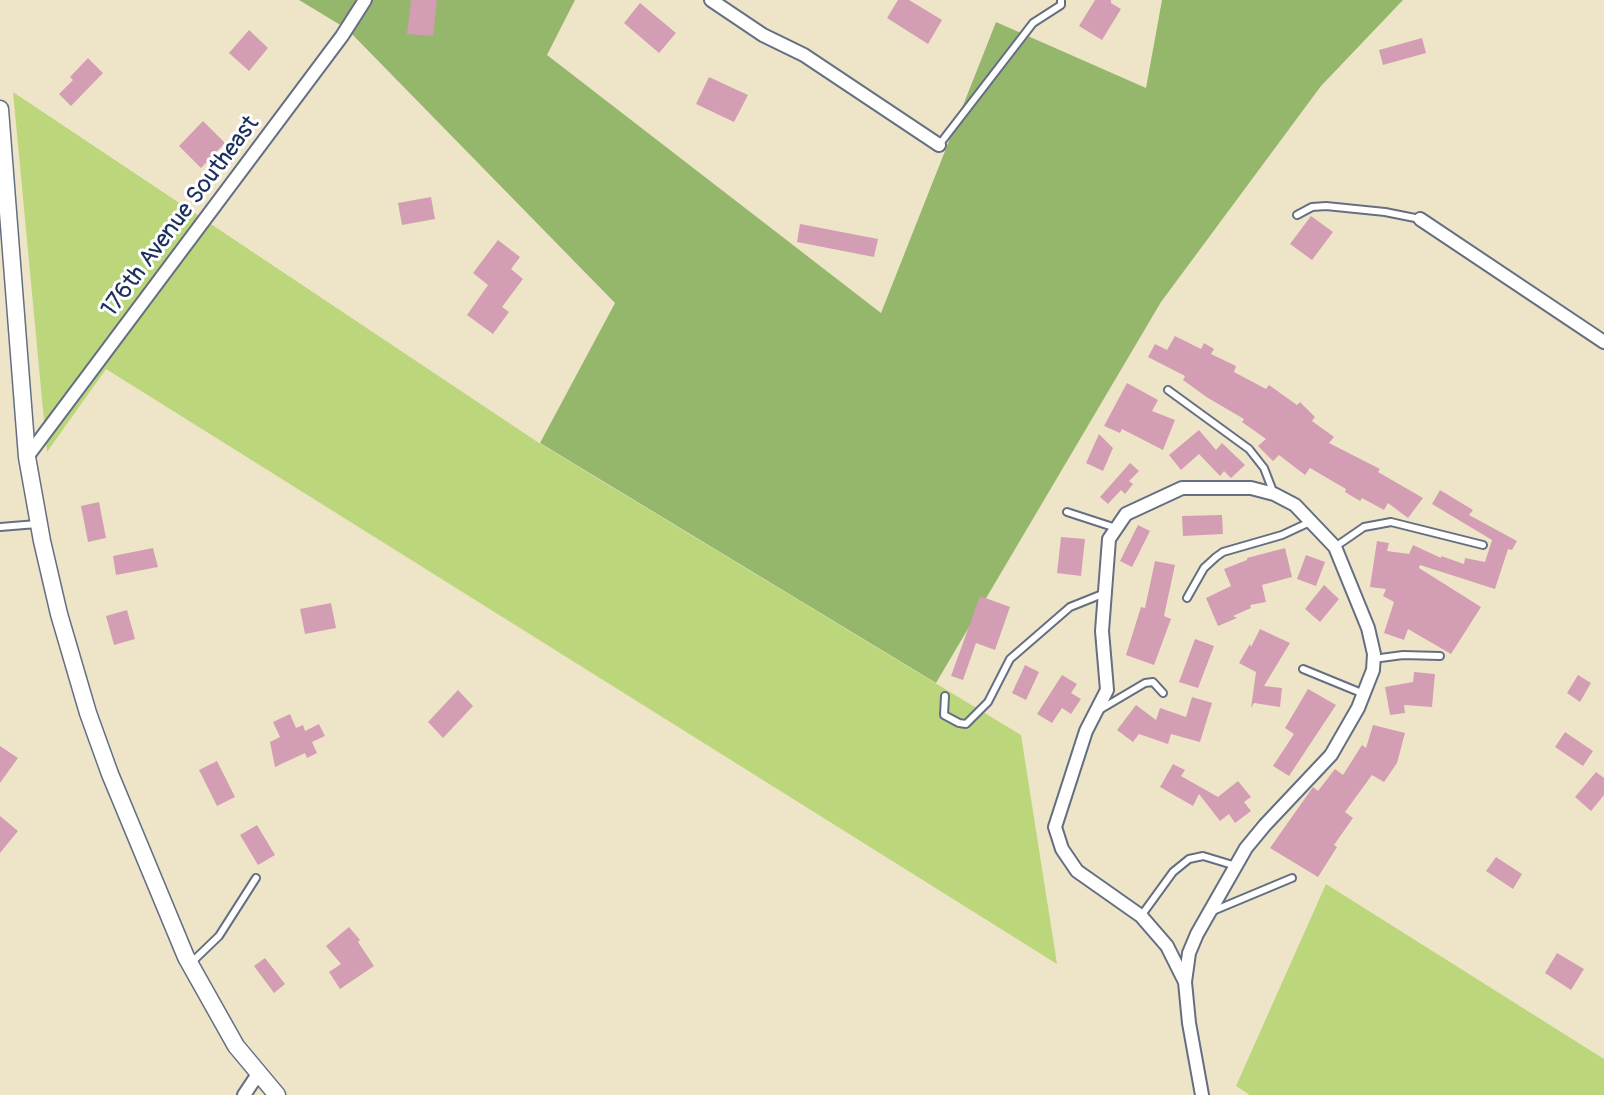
<!DOCTYPE html>
<html>
<head>
<meta charset="utf-8">
<style>
  body { margin:0 }
  canvas { display:block; background:#eee5c8 }
</style>
</head>
<body>
<canvas width="1604" height="1095"></canvas>
<script>
const c = document.querySelector('canvas').getContext('2d');
c.lineJoin = 'round';
function fill(path, color) {
  c.fillStyle = color;
  c.fill(path, 'evenodd');
}
function toPath(rows) {
  const path = new Path2D();
  for (const r of rows) {
    path.moveTo(r[0], r[1]);
    for (let i = 2; i < r.length; i += 2) path.lineTo(r[i], r[i + 1]);
  }
  return path;
}
function stroke(path, color, width, dash) {
  c.strokeStyle = color;
  c.lineWidth = width;
  c.lineCap = dash ? 'butt' : 'round';
  c.setLineDash(dash || []);
  c.stroke(path);
}
function label(font, color, halo, rows, align = 'center') {
  c.font = font + ' Pangolin,sans-serif';
  c.lineWidth = 6;
  c.setLineDash([]);
  c.textBaseline = 'middle';
  c.strokeStyle = halo;
  c.fillStyle = color;
  for (const [text, x, y, turn = 0] of rows) {
    c.save();
    c.translate(x, y);
    c.rotate((+turn || 0) * Math.PI / 180);
    c.textAlign = isNaN(turn) ? turn : align;
    if (halo) c.strokeText(text, 0, 0);
    c.fillText(text, 0, 0);
    c.restore();
  }
}
fill(toPath([
  [13,92,539,443,1021,735,1057,964,106,369,47,452],
  [1326,884,1604,1059,1604,1095,1250,1095,1236,1086]
]), '#bcd67c');
fill(toPath([
  [299,0,575,0,547,55,881,313,996,22,1146,88,1162,0,1403,0,1321,86,1161,302,936,683,540,443,615,303,347,29]
]), '#95b76c');
fill(toPath([
  [411,0,437,0,433,36,407,34],
  [898,0,909,0,942,20,928,44,887,18],
  [1095,0,1111,0,1111,3,1121,9,1102,40,1079,26],
  [640,3,676,33,659,53,624,23],
  [249,30,268,48,249,71,229,53],
  [1422,38,1426,53,1383,65,1379,50],
  [88,58,103,73,71,106,59,94,73,80,70,77],
  [709,77,748,95,734,122,696,104],
  [203,121,225,143,201,168,179,146],
  [431,197,435,219,402,225,398,203],
  [1311,216,1333,232,1312,260,1290,244],
  [800,224,878,239,874,257,797,242],
  [498,240,520,257,511,269,523,279,502,307,509,312,493,334,467,315,488,285,473,273],
  [1175,336,1201,349,1204,343,1214,349,1211,354,1236,366,1234,372,1266,389,1269,385,1297,405,1300,402,1315,417,1312,421,1334,437,1329,443,1380,469,1378,472,1423,498,1408,518,1388,503,1384,510,1362,498,1360,501,1345,492,1346,489,1310,468,1305,475,1279,455,1273,461,1258,446,1266,439,1242,422,1244,419,1208,398,1183,380,1185,376,1148,357,1155,344,1167,350],
  [1127,383,1158,400,1152,411,1175,420,1163,450,1122,429,1120,433,1104,426],
  [1199,430,1216,450,1222,443,1245,465,1231,478,1224,471,1220,476,1199,454,1181,470,1169,455],
  [1099,434,1113,448,1103,471,1086,463],
  [1130,463,1139,471,1129,481,1133,484,1125,494,1121,490,1108,504,1100,497],
  [1440,490,1473,510,1469,515,1517,541,1512,550,1508,549,1495,589,1420,565,1419,568,1481,607,1451,654,1408,629,1404,640,1384,633,1394,602,1383,596,1386,589,1370,587,1377,541,1389,543,1387,551,1409,554,1413,545,1441,558,1441,556,1464,564,1465,558,1485,562,1492,540,1432,504],
  [99,502,106,538,88,542,81,506],
  [1222,515,1223,534,1183,536,1182,516],
  [1138,525,1150,531,1132,567,1120,561],
  [1061,537,1085,539,1081,576,1057,573],
  [153,548,158,567,116,575,113,556],
  [1285,548,1292,577,1262,585,1266,602,1250,605,1251,608,1233,616,1237,618,1218,626,1206,598,1231,586,1224,569,1247,560,1247,558],
  [1306,555,1325,562,1316,586,1297,579],
  [1155,561,1175,565,1164,616,1171,619,1154,665,1126,655,1141,607,1145,608],
  [1324,585,1339,599,1320,622,1305,609],
  [980,596,1010,607,995,650,976,643,963,680,951,676],
  [331,603,336,628,305,634,300,609],
  [127,610,135,639,114,645,106,616],
  [1260,629,1290,643,1264,686,1282,688,1280,707,1254,703,1251,708,1256,672,1239,663,1250,644,1251,647],
  [1195,639,1214,646,1198,688,1179,682],
  [1025,665,1039,672,1026,700,1012,693],
  [1414,672,1435,674,1432,707,1404,705,1405,713,1390,715,1385,687,1413,682],
  [1062,675,1077,684,1071,693,1081,699,1071,714,1062,708,1052,723,1037,714],
  [1578,675,1591,683,1580,702,1567,693],
  [1308,689,1336,705,1289,776,1273,766,1294,734,1285,728],
  [458,690,473,706,443,738,428,722],
  [1192,697,1212,703,1200,742,1171,734,1168,744,1139,734,1133,742,1117,730,1136,705,1156,720,1160,708,1186,717],
  [290,714,296,728,303,725,305,731,319,724,325,736,312,742,317,753,307,758,305,753,275,767,270,742,280,737,273,722],
  [1373,725,1405,733,1397,763,1384,782,1372,775,1345,812,1353,818,1334,845,1337,847,1318,877,1270,848,1313,787,1318,791,1335,769,1343,775,1362,745,1366,748],
  [1565,732,1593,751,1583,766,1555,747],
  [0,746,18,758,0,783],
  [217,761,235,797,217,806,199,770],
  [1173,764,1185,770,1181,776,1218,797,1238,781,1251,797,1244,802,1251,811,1235,823,1229,814,1220,821,1199,794,1193,806,1160,787],
  [1596,772,1604,778,1604,795,1591,811,1575,797],
  [0,816,18,831,0,853],
  [257,825,275,855,258,865,240,835],
  [1496,857,1522,874,1513,889,1486,871],
  [349,927,360,940,358,942,374,966,340,989,329,972,341,964,326,946],
  [1557,953,1584,969,1571,990,1545,973],
  [265,958,285,984,274,993,254,966]
]), '#d39eb3');
const service = toPath([
  [939,145,1033,23,1061,5,1061,0],
  [1297,215,1312,207,1326,206,1385,212,1420,219],
  [1168,390,1249,449,1264,468,1274,494],
  [1067,512,1116,528],
  [0,527,37,524],
  [1335,547,1364,527,1391,522,1483,545],
  [1187,598,1204,568,1216,557,1223,552,1282,535,1310,522],
  [1373,659,1403,655,1440,656],
  [1303,669,1364,694],
  [945,696,944,715,959,723,966,724,988,702,1010,659,1070,607,1105,593],
  [1101,709,1145,683,1153,682,1163,693],
  [1213,911,1292,878],
  [1141,916,1173,872,1189,859,1203,856,1236,866],
  [192,962,219,936,256,878]
]);
const minor = toPath([
  [711,0,763,35,804,55,939,145],
  [1420,219,1604,342],
  [27,457,342,36,365,0],
  [1185,982,1167,946,1141,916,1077,871,1062,849,1055,827,1086,731,1107,690,1102,631,1109,539,1126,514,1182,488,1251,488,1274,494,1295,505,1335,547,1368,628,1374,654,1373,670,1358,708,1331,755,1265,825,1246,848,1197,934,1189,953,1185,982,1189,1023,1202,1095],
  [244,1095,258,1074]
]);
const tertiary = toPath([
  [0,109,27,457,42,541,59,614,88,713,110,774,186,957,236,1046,277,1095]
]);
stroke(service, '#656f83', 10);
stroke(minor, '#656f83', 16);
stroke(tertiary, '#656f83', 19);
stroke(service, '#fff', 6);
stroke(minor, '#fff', 12);
stroke(tertiary, '#fff', 16);
label('24px', '#1b2f5e', '#fff', [
  ["176th Avenue Southeast",181,217,-53]
]);
</script>
</body>
</html>
